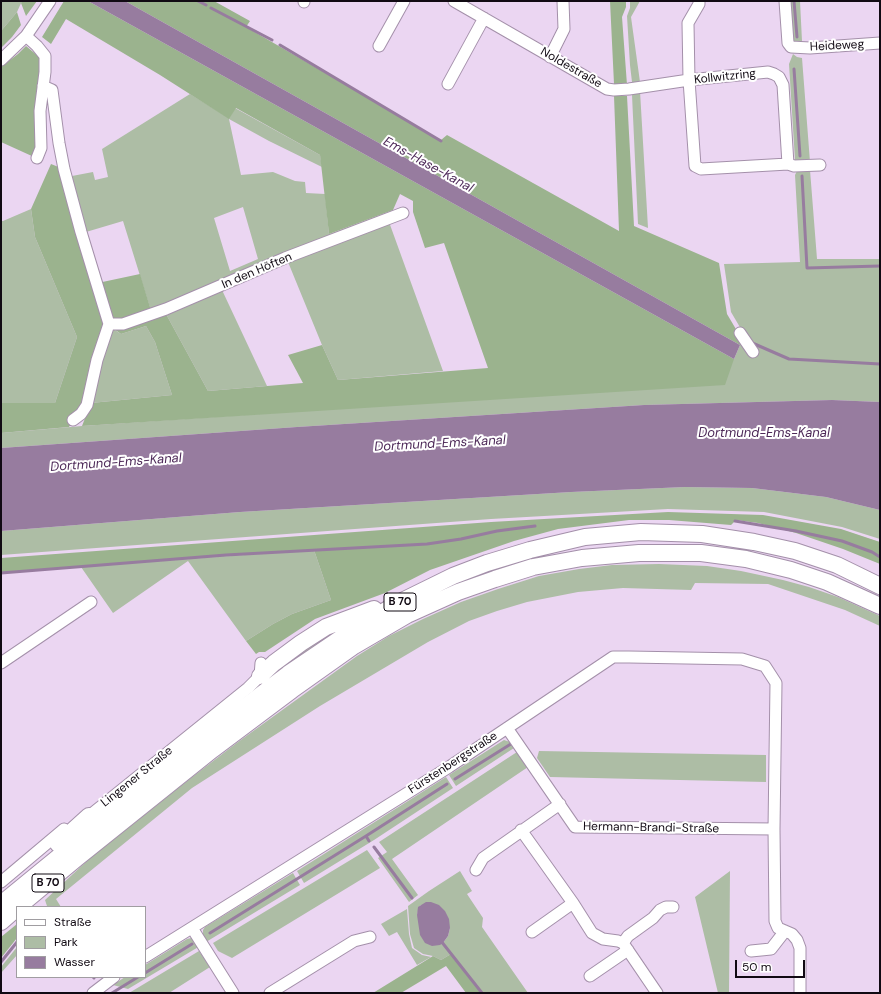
<!DOCTYPE html>
<html>
<head>
<meta charset="utf-8">
<style>
  body { margin:0 }
  #map { position:relative; width:881px; height:994px; overflow:hidden; background:#ebd6f2; font-family:"DM Sans",sans-serif }
  canvas { display:block }
  .frame { position:absolute; inset:0; border:2px solid #110a13; pointer-events:none }
  .legend { position:absolute; left:16px; top:906px; width:130px; height:72px; box-sizing:border-box; background:#fff; border:1px solid #a09da1; margin:0; padding:5px 7px; list-style:none; font-size:12px; color:#110a13 }
  .legend li { display:flex; align-items:center; gap:8px; height:20px }
  .legend b { width:20px; border:1px solid #a09da1 }
  .scale { position:absolute; left:735px; top:960px; width:70px; height:18px; box-sizing:border-box; border:2px solid #110a13; border-top:0; padding-left:5px; font-size:12px; line-height:14px; white-space:nowrap; color:#110a13; -webkit-text-stroke:3px #fff; paint-order:stroke }
</style>
</head>
<body>
<div id="map">
<canvas width="881" height="994"></canvas>
<div class="frame"></div>
<ul class="legend">
<li><b style="height:5px;background:#fff"></b>Straße</li>
<li><b style="height:11px;background:#adbda5"></b>Park</li>
<li><b style="height:11px;background:#977c9f"></b>Wasser</li>
</ul>
<div class="scale">50 m</div>
</div>
<script>
const c = document.querySelector('canvas').getContext('2d');
c.lineJoin = 'round';
function fill(path, color) {
  c.fillStyle = color;
  c.fill(path, 'evenodd');
}
function toPath(rows) {
  const path = new Path2D();
  for (const r of rows) {
    path.moveTo(r[0], r[1]);
    for (let i = 2; i < r.length; i += 2) path.lineTo(r[i], r[i + 1]);
  }
  return path;
}
function stroke(path, color, width, dash) {
  c.strokeStyle = color;
  c.lineWidth = width;
  c.lineCap = dash ? 'butt' : 'round';
  c.setLineDash(dash || []);
  c.stroke(path);
}
function label(font, color, halo, rows, align = 'center') {
  c.font = font + ' "DM Sans",sans-serif';
  c.lineWidth = 4;
  c.setLineDash([]);
  c.textBaseline = 'middle';
  c.strokeStyle = halo;
  c.fillStyle = color;
  for (const [text, x, y, turn = 0] of rows) {
    c.save();
    c.translate(x, y);
    c.rotate((+turn || 0) * Math.PI / 180);
    c.textAlign = isNaN(turn) ? turn : align;
    if (halo) c.strokeText(text, 0, 0);
    c.fillText(text, 0, 0);
    c.restore();
  }
}
fill(toPath([
  [1,1,22,1,17,12,1,31],
  [630,1,640,1,631,17,640,82,632,82,630,65,627,16,630,8],
  [788,1,800,1,802,41,794,42,792,39],
  [793,54,797,57,802,58,810,162,796,162,795,160,789,64],
  [640,91,648,228,638,224,632,95],
  [190,94,229,118,235,108,320,155,322,167,269,141,229,119,241,175,273,172,295,181,305,182,306,193,325,194,329,234,393,210,391,214,151,311,123,221,86,232,72,176,93,172,95,180,108,177,102,149],
  [243,207,258,259,230,271,214,218],
  [810,170,817,259,880,259,880,402,832,400,644,405,297,427,1,448,1,433,82,426,511,397,734,359,740,345,741,329,731,312,724,264,800,262,795,175,797,171],
  [31,209,35,237,77,337,55,403,1,403,1,221,3,221],
  [389,222,443,371,338,380,322,345,288,262],
  [222,290,267,386,208,391,166,314],
  [146,326,155,342,172,395,91,403,101,361,112,328,121,334],
  [685,487,752,488,826,497,880,510,880,539,842,527,764,512,668,509,491,519,1,555,1,531,240,512,571,492],
  [314,550,331,600,292,614,273,624,246,641,188,561,113,613,81,567],
  [659,564,707,566,741,571,783,580,809,587,838,597,880,616,880,626,845,610,768,584,695,583,691,590,623,588,578,592,527,602,497,611,469,621,428,642,320,706,192,788,56,899,61,907,47,906,45,900,88,860,187,781,238,742,357,656,389,636,423,619,461,602,498,589,539,576,579,569,612,565],
  [347,624,281,672,277,665,326,632],
  [504,740,510,742,514,748,456,786,449,775],
  [539,751,766,755,766,782,550,777,537,758],
  [517,752,528,767,392,859,418,895,409,902,378,858,387,852,379,842],
  [446,777,453,788,374,840,304,883,297,871],
  [367,850,380,868,232,958,218,951,213,943],
  [460,871,472,891,467,894,483,918,482,927,528,993,482,993,451,954,441,960,433,956,423,954,414,948,410,934,408,906,429,891],
  [421,905,450,928,448,936,443,943,417,915,419,907],
  [730,871,729,993,718,993,695,897],
  [293,873,300,885,206,942,203,935,203,930,205,927],
  [407,909,409,934,412,948,422,955,431,957,417,965,397,932,389,936,381,924],
  [191,938,193,938,200,946,128,989,113,985,125,977,145,977,145,965,187,939],
  [17,947,17,955,1,973,1,967],
  [199,951,210,967,169,993,129,993]
]), '#adbda5');
fill(toPath([
  [22,1,37,1,26,16,21,3],
  [64,1,88,1,734,359,725,385,82,426,91,403,172,395,155,342,146,326,121,334,107,324,83,404,69,427,1,433,1,403,55,403,77,337,35,237,31,209,51,164,61,168,93,284,140,274,153,317,166,314,208,391,303,383,288,355,322,345,338,380,488,368,444,243,425,248,413,212,413,201,400,194,393,210,329,234,320,155,236,108,229,119,160,75,66,19,51,44,42,37],
  [125,1,214,1,250,21,246,27,441,140,447,135,619,231,614,96,627,96,634,226,719,263,727,314,740,336,740,345],
  [610,1,626,1,626,7,622,17,627,85,614,84],
  [17,12,21,25,12,37,1,48,1,31],
  [26,46,38,56,41,61,37,149,34,157,1,142,1,67,18,54],
  [668,512,763,515,841,529,880,542,880,564,843,549,796,533,758,523,736,520,731,525,669,520,629,520,558,529,514,541,430,570,385,593,315,619,265,652,259,652,256,654,246,641,273,624,292,614,331,600,314,550,1,573,1,558,491,522],
  [17,924,17,938,1,958,1,937],
  [451,954,482,993,466,993,446,966,401,993,373,993,433,956,441,960]
]), '#9bb38e');
fill(toPath([
  [88,1,125,1,740,345,734,359],
  [832,400,880,402,880,510,826,497,752,488,685,487,571,492,240,512,1,531,1,448,297,427,644,405],
  [426,902,431,902,439,905,445,911,449,919,450,928,448,936,443,943,440,945,432,946,425,943,420,935,417,915,418,907]
]), '#977c9f');
stroke(toPath([
  [198,1,206,5],
  [794,1,797,37],
  [211,8,272,40],
  [280,45,441,141],
  [794,69,800,156],
  [802,176,807,268,880,266],
  [750,342,789,359,880,364],
  [735,521,796,531,842,541,872,552,880,557],
  [1,573,226,555,427,544,461,539,497,531,535,526],
  [455,779,514,742],
  [366,836,447,784],
  [374,847,412,898],
  [210,933,366,836,369,841],
  [441,941,482,993],
  [1,962,17,942],
  [145,973,192,944],
  [93,977,94,978],
  [112,993,138,977]
]), '#977c9f', 3);
const minor = toPath([
  [454,1,607,89,614,90,629,89,689,80,768,72,774,74,779,77,783,85,788,164],
  [699,1,699,4,688,23,689,80,695,166,701,169,788,164,794,166,820,165],
  [785,1,788,43,791,47,810,48,880,43],
  [304,2,304,1],
  [26,36,37,46,45,56,45,72,40,111,41,148,37,158],
  [379,46,404,1],
  [550,57,564,29,563,1],
  [1,60,26,36,50,1],
  [448,84,484,18],
  [43,86,52,90,59,143,64,169,81,232,109,324,97,360,87,405,81,414,73,420],
  [109,324,123,324,166,309,285,258,403,213],
  [740,333,753,352],
  [1,663,91,602],
  [507,728,575,827,774,829],
  [84,819,89,816,248,688,260,676,261,663],
  [521,830,573,903,592,933,603,939,618,941,623,943,657,993],
  [476,870,483,858,560,804],
  [1,882,64,829],
  [192,928,233,993],
  [532,932,573,903],
  [623,943,628,936,653,918,660,910,666,907,673,907],
  [751,951,771,949,785,931],
  [145,957,449,767,613,657,629,657,742,659,765,666,776,683,774,829,775,921,778,928,792,934,797,940,800,948,800,993],
  [590,976,628,950],
  [93,993,114,977],
  [270,993,354,941,370,937]
]);
const highway = toPath([
  [260,676,274,663,301,643,326,627,374,609],
  [58,844,89,816],
  [1,904,205,737,288,674,356,628,398,603,453,576,487,563,530,550,585,537,641,532,702,534,754,542,795,551,837,565,880,586],
  [18,907,77,858,212,750,292,690,354,646,407,615,458,592,495,579,533,567,582,558,639,553,701,553,746,559,791,570,827,582,880,606],
  [1,922,17,908]
]);
stroke(minor, '#a490aa', 13);
stroke(highway, '#a490aa', 18);
stroke(minor, '#fff', 11);
stroke(highway, '#fff', 16);
for (const [x, y, w] of [
  [400,602,32],
  [48,883,32]
]) {
  const box = new Path2D();
  box.roundRect(x - w / 2, y - 9, w, 18, 3);
  c.fillStyle = '#fff';
  c.fill(box);
  stroke(box, '#110a13', 1);
}
label('bold 11px', '#110a13', null, [
  ["B 70",400,602],
  ["B 70",48,883]
]);
label('12px', '#110a13', '#fff', [
  ["Heideweg",837,46,-3],
  ["Noldestraße",571,68,30],
  ["Kollwitzring",725,77,-6],
  ["In den Höften",257,271,-23],
  ["Fürstenbergstraße",453,763,-33],
  ["Lingener Straße",137,777,-39],
  ["Hermann-Brandi-Straße",651,828,1]
]);
label('italic 13px', '#4e2a59', '#fff', [
  ["Ems-Hase-Kanal",428,165,29],
  ["Dortmund-Ems-Kanal",764,434],
  ["Dortmund-Ems-Kanal",440,444,-3],
  ["Dortmund-Ems-Kanal",116,463,-4]
]);
</script>
</body>
</html>
